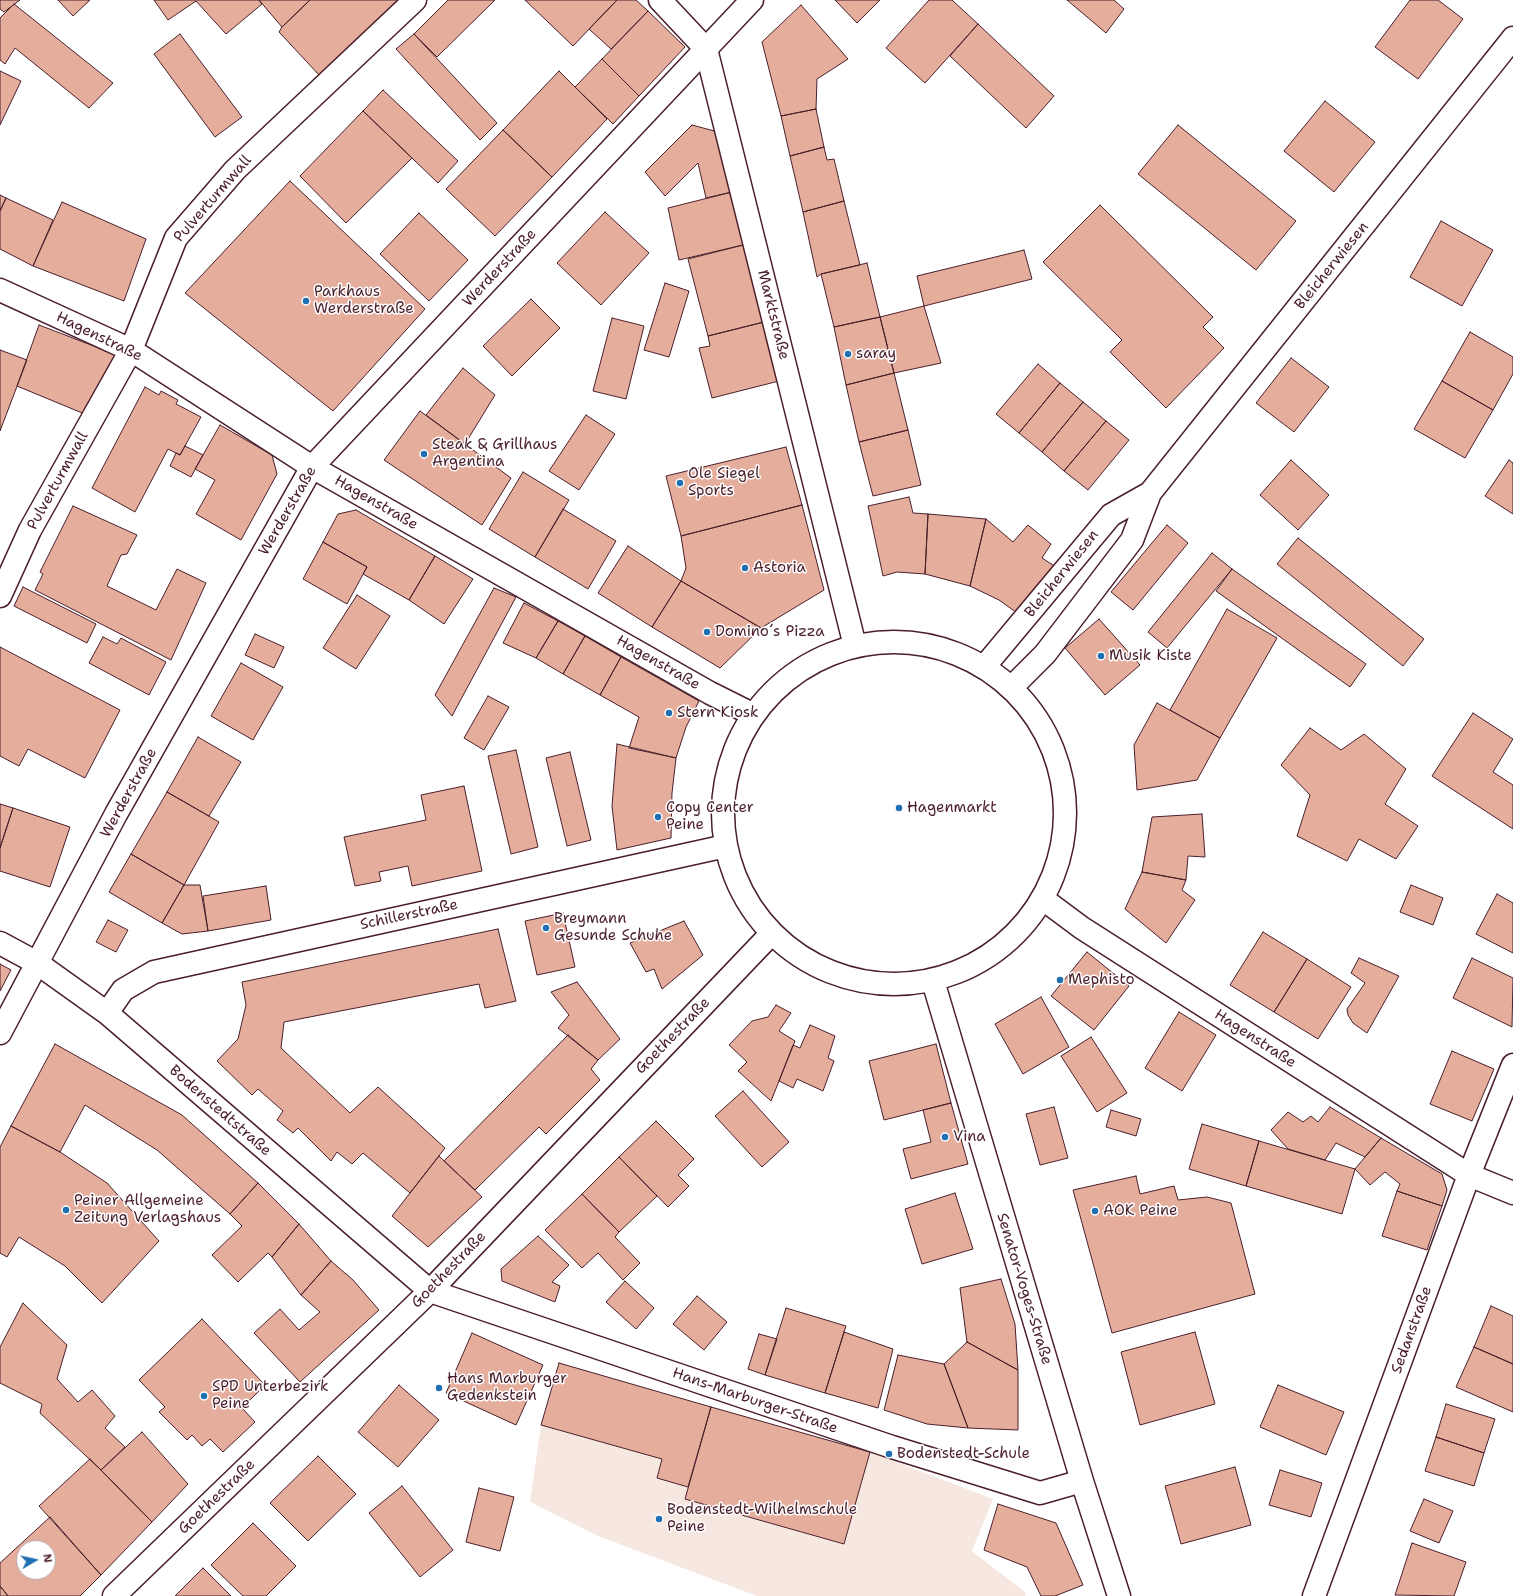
<!DOCTYPE html>
<html>
<head>
<meta charset="utf-8">
<style>
  body { margin:0 }
  #map { position:relative; width:1513px; height:1596px; overflow:hidden; background:#fff; font-family:"Shantell Sans",sans-serif }
  canvas { display:block }
  .north { position:absolute; left:16px; top:1540px; width:40px; height:40px; box-sizing:border-box; background:#fff; border:1px solid #b7a5aa; border-radius:50%; rotate:81deg; font-size:11px; font-weight:700; line-height:16px; text-align:center; color:#4a1f2b }
  .north::after { content:''; display:block; margin:auto; width:14px; height:18px; background:#1f6fb2; clip-path:polygon(50% 0,100% 100%,50% 72%,0 100%) }
</style>
</head>
<body>
<div id="map">
<canvas width="1513" height="1596"></canvas>
<div class="north">N</div>
</div>
<script>
const c = document.querySelector('canvas').getContext('2d');
c.lineJoin = 'round';
function fill(path, color) {
  c.fillStyle = color;
  c.fill(path, 'evenodd');
}
function toPath(rows) {
  const path = new Path2D();
  for (const r of rows) {
    if (r.length === 3) {
      path.moveTo(r[0] + r[2], r[1]);
      path.arc(r[0], r[1], r[2], 0, 2 * Math.PI);
      continue;
    }
    path.moveTo(r[0], r[1]);
    for (let i = 2; i < r.length; i += 2) path.lineTo(r[i], r[i + 1]);
  }
  return path;
}
function stroke(path, color, width, dash) {
  c.strokeStyle = color;
  c.lineWidth = width;
  c.lineCap = dash ? 'butt' : 'round';
  c.setLineDash(dash || []);
  c.stroke(path);
}
function label(font, color, halo, rows, align = 'center') {
  c.font = font + ' "Shantell Sans",sans-serif';
  c.lineWidth = 3;
  c.setLineDash([]);
  c.textBaseline = 'middle';
  c.strokeStyle = halo;
  c.fillStyle = color;
  for (const [text, x, y, turn = 0] of rows) {
    c.save();
    c.translate(x, y);
    c.rotate((+turn || 0) * Math.PI / 180);
    c.textAlign = isNaN(turn) ? turn : align;
    if (halo) c.strokeText(text, 0, 0);
    c.fillText(text, 0, 0);
    c.restore();
  }
}
fill(toPath([
  [541,1425,662,1459,657,1478,688,1487,685,1499,844,1544,870,1452,993,1499,972,1551,1026,1593,1025,1596,757,1596,598,1536,530,1502]
]), '#f7e7e1');
const building = toPath([
  [0,0,20,0,4,12,0,9,0,0],
  [58,0,90,0,73,16,58,0],
  [154,0,259,0,262,4,226,34,196,1,168,20,154,0],
  [259,0,310,0,282,27,259,0],
  [310,0,401,0,320,76,279,32,282,27,310,0],
  [448,0,495,0,437,57,414,34,448,0],
  [525,0,617,0,573,46,525,0],
  [617,0,636,0,648,11,611,49,589,29,617,0],
  [835,0,880,0,857,23,835,0],
  [929,0,952,0,978,24,925,83,886,48,929,0],
  [1067,0,1114,0,1124,9,1106,33,1067,0],
  [1410,0,1438,0,1463,19,1418,79,1375,47,1410,0],
  [14,4,113,83,89,108,15,48,5,64,0,60,0,18,14,4],
  [801,5,848,59,817,79,816,109,781,116,762,42,801,5],
  [648,11,685,47,639,96,602,59,648,11],
  [978,24,1054,96,1026,128,950,56,978,24],
  [180,34,242,117,215,137,154,54,180,34],
  [414,34,497,123,480,140,396,49,414,34],
  [602,59,639,96,613,124,575,87,602,59],
  [0,71,21,81,0,125,0,71],
  [559,71,607,119,552,177,503,130,559,71],
  [383,90,458,161,438,183,363,111,383,90],
  [1325,101,1375,142,1334,192,1284,151,1325,101],
  [816,109,824,147,790,156,781,116,816,109],
  [363,111,412,158,346,223,300,176,363,111],
  [692,125,718,132,732,192,706,198,698,163,665,196,645,172,692,125],
  [1178,125,1296,221,1256,270,1138,174,1178,125],
  [503,130,552,177,495,236,446,189,503,130],
  [824,147,827,160,834,159,844,201,803,212,790,156,824,147],
  [290,181,425,309,333,411,185,293,290,181],
  [732,192,743,245,679,260,668,208,732,192],
  [0,195,6,198,0,211,0,195],
  [6,198,53,220,33,266,0,249,0,211,6,198],
  [844,201,860,265,821,274,817,277,803,212,844,201],
  [62,202,146,239,124,301,33,266,62,202],
  [1100,205,1213,317,1203,327,1224,348,1166,408,1110,352,1122,340,1043,262,1100,205],
  [605,212,649,253,601,305,557,263,605,212],
  [419,213,468,260,429,301,380,254,419,213],
  [1441,221,1493,250,1462,306,1410,277,1441,221],
  [743,245,764,322,708,336,688,259,743,245],
  [1024,250,1032,279,924,306,917,276,1024,250],
  [867,263,880,317,834,327,821,274,867,263],
  [665,283,689,291,669,357,644,350,665,283],
  [531,299,560,328,512,376,483,346,531,299],
  [924,306,941,363,894,373,880,317,924,306],
  [880,317,894,373,846,385,834,327,880,317],
  [612,318,644,326,626,399,593,391,612,318],
  [764,322,779,381,712,398,699,348,710,346,708,336,764,322],
  [39,325,117,355,87,415,17,386,39,325],
  [1470,332,1513,357,1513,374,1493,410,1442,381,1470,332],
  [0,350,27,360,0,431,0,350],
  [1291,358,1329,387,1294,432,1256,403,1291,358],
  [1038,364,1060,383,1019,433,996,414,1038,364],
  [463,368,495,395,465,444,426,415,463,368],
  [894,373,908,430,859,442,846,385,894,373],
  [1442,381,1493,410,1465,458,1414,429,1442,381],
  [1060,383,1083,402,1042,452,1019,433,1060,383],
  [145,387,159,395,161,391,178,400,176,404,201,417,180,455,168,449,135,512,92,488,145,387],
  [1083,402,1106,421,1064,471,1042,452,1083,402],
  [420,411,511,478,482,525,384,460,420,411],
  [586,415,615,434,579,490,549,471,586,415],
  [1106,421,1129,440,1088,490,1064,471,1106,421],
  [220,425,272,455,277,474,241,540,196,514,215,480,195,469,220,425],
  [908,430,921,485,873,496,859,442,908,430],
  [185,446,203,455,191,477,170,466,176,453,180,455,185,446],
  [786,447,802,505,681,536,666,476,786,447],
  [1291,460,1329,495,1298,530,1260,495,1291,460],
  [1509,460,1513,463,1513,514,1485,496,1509,460],
  [523,472,569,500,535,557,489,529,523,472],
  [909,497,913,513,928,514,925,574,897,572,883,576,868,506,909,497],
  [802,505,824,590,761,628,681,581,686,568,681,536,802,505],
  [73,506,137,535,127,554,121,555,107,586,156,610,177,569,206,583,171,660,35,590,43,574,40,572,73,506],
  [563,509,616,541,588,589,535,557,563,509],
  [356,510,435,556,409,600,363,574,367,567,323,542,338,514,356,510],
  [928,514,986,519,970,586,925,574,928,514],
  [986,519,1013,542,1028,525,1051,544,1042,558,1056,567,1020,615,999,600,970,586,986,519],
  [1167,525,1188,543,1133,610,1111,592,1167,525],
  [1298,538,1424,639,1403,666,1277,564,1298,538],
  [323,542,367,567,347,604,303,579,323,542],
  [628,546,681,581,652,627,598,593,628,546],
  [1212,553,1232,569,1167,648,1148,632,1212,553],
  [435,556,473,579,444,624,409,600,435,556],
  [1232,569,1366,664,1350,687,1216,591,1232,569],
  [681,581,761,628,720,668,652,627,681,581],
  [23,587,96,624,87,643,14,606,23,587],
  [494,588,516,597,452,716,435,695,494,588],
  [357,595,390,616,356,669,323,648,357,595],
  [524,603,558,621,536,658,503,643,524,603],
  [1227,609,1277,638,1220,738,1170,710,1227,609],
  [1099,619,1140,665,1105,695,1065,648,1099,619],
  [558,621,585,636,563,674,536,658,558,621],
  [255,634,284,647,274,668,245,655,255,634],
  [585,636,621,657,600,695,563,674,585,636],
  [103,637,117,644,121,638,166,662,149,695,89,663,103,637],
  [0,647,120,710,85,778,28,749,19,766,0,756,0,647],
  [621,657,699,701,686,727,676,758,629,748,639,717,600,695,621,657],
  [241,663,283,687,253,740,211,716,241,663],
  [488,696,509,707,484,750,464,738,488,696],
  [1157,703,1220,738,1197,780,1137,790,1134,745,1157,703],
  [1473,713,1513,739,1493,772,1513,785,1513,829,1432,776,1473,713],
  [1310,728,1341,750,1364,734,1406,769,1385,804,1418,826,1396,859,1359,839,1347,861,1297,836,1310,795,1281,765,1310,728],
  [198,737,241,762,209,816,167,792,198,737],
  [617,744,676,758,672,793,671,838,617,850,612,806,617,744],
  [516,750,538,847,511,854,488,756,516,750],
  [570,752,591,840,567,846,546,758,570,752],
  [464,786,482,871,412,886,408,866,379,872,381,881,355,886,344,837,426,820,421,795,464,786],
  [167,792,219,822,184,885,131,854,167,792],
  [0,804,13,808,0,848,0,804],
  [13,808,70,827,50,887,0,871,0,848,13,808],
  [1202,814,1205,857,1188,856,1186,880,1142,872,1152,817,1202,814],
  [131,854,184,885,162,923,109,892,131,854],
  [1142,872,1186,880,1182,890,1195,900,1166,943,1125,909,1142,872],
  [184,885,200,885,208,931,182,934,162,923,184,885],
  [1411,885,1443,898,1433,925,1400,912,1411,885],
  [266,886,271,920,208,931,203,896,266,886],
  [1497,894,1513,903,1513,953,1476,934,1497,894],
  [563,913,575,967,537,975,525,921,563,913],
  [108,920,128,930,116,952,96,942,108,920],
  [684,921,703,955,662,989,654,969,646,972,630,943,684,921],
  [498,929,516,1001,485,1008,479,984,284,1022,281,1048,350,1113,378,1087,445,1148,410,1193,363,1153,352,1164,337,1152,331,1161,298,1128,293,1133,277,1120,283,1111,258,1089,252,1095,217,1061,238,1039,246,1005,242,982,498,929],
  [1263,932,1307,959,1274,1012,1230,985,1263,932],
  [1087,952,1129,986,1094,1030,1051,996,1087,952],
  [1359,958,1399,976,1367,1033,1353,1023,1348,1015,1347,1009,1365,983,1351,973,1359,958],
  [1472,958,1513,978,1512,1027,1453,998,1472,958],
  [1307,959,1351,987,1318,1039,1274,1012,1307,959],
  [0,964,11,970,0,991,0,964],
  [577,982,620,1039,598,1060,558,1028,569,1015,551,992,577,982],
  [1041,997,1069,1047,1023,1074,995,1024,1041,997],
  [776,1005,791,1013,779,1031,795,1041,771,1101,738,1071,747,1062,729,1045,752,1021,768,1017,776,1005],
  [1179,1012,1216,1035,1182,1091,1145,1068,1179,1012],
  [810,1025,835,1036,828,1058,834,1061,823,1091,797,1079,793,1088,779,1081,793,1045,800,1048,810,1025],
  [568,1035,598,1060,591,1069,600,1080,546,1134,539,1127,475,1190,444,1161,568,1035],
  [1091,1037,1127,1093,1097,1112,1061,1056,1091,1037],
  [55,1044,182,1115,258,1183,230,1214,157,1150,85,1105,60,1152,11,1126,55,1044],
  [936,1044,951,1103,884,1120,869,1061,936,1044],
  [1452,1051,1494,1069,1472,1121,1430,1104,1452,1051],
  [743,1091,789,1142,762,1167,715,1116,743,1091],
  [951,1103,968,1164,911,1179,903,1149,931,1142,923,1110,951,1103],
  [1054,1107,1068,1158,1040,1165,1026,1114,1054,1107],
  [1330,1107,1381,1138,1365,1157,1336,1143,1325,1160,1288,1149,1271,1130,1288,1112,1303,1122,1311,1116,1318,1122,1330,1107],
  [1111,1110,1141,1119,1136,1136,1106,1127,1111,1110],
  [656,1121,694,1159,678,1175,689,1186,668,1207,619,1157,656,1121],
  [1202,1124,1259,1141,1246,1186,1189,1169,1202,1124],
  [11,1126,60,1152,107,1183,159,1241,102,1303,65,1266,19,1237,7,1257,0,1253,0,1147,11,1126],
  [1381,1138,1442,1174,1447,1190,1442,1206,1397,1191,1400,1184,1385,1172,1370,1185,1355,1169,1381,1138],
  [1259,1141,1355,1169,1342,1214,1246,1186,1259,1141],
  [439,1156,482,1197,428,1247,392,1216,439,1156],
  [619,1157,657,1196,619,1232,582,1194,619,1157],
  [1136,1176,1140,1194,1174,1186,1178,1200,1207,1197,1231,1203,1255,1294,1112,1333,1073,1190,1136,1176],
  [258,1183,299,1224,272,1257,268,1253,238,1282,212,1255,242,1226,230,1214,258,1183],
  [1397,1191,1442,1206,1427,1250,1382,1236,1397,1191],
  [955,1193,973,1249,922,1264,905,1209,955,1193],
  [582,1194,619,1232,615,1237,640,1263,623,1280,598,1253,582,1268,545,1230,582,1194],
  [299,1224,331,1261,301,1295,272,1257,299,1224],
  [538,1236,569,1265,552,1282,560,1286,555,1302,502,1281,501,1269,538,1236],
  [331,1261,353,1280,379,1310,300,1382,254,1333,280,1309,299,1330,320,1312,301,1295,331,1261],
  [1001,1279,1015,1324,1018,1370,967,1342,960,1288,1001,1279],
  [625,1281,654,1308,636,1329,606,1302,625,1281],
  [697,1296,727,1322,704,1350,673,1324,697,1296],
  [23,1303,67,1345,57,1379,78,1402,92,1390,115,1416,105,1428,125,1447,101,1470,40,1413,42,1404,0,1383,0,1347,23,1303],
  [1491,1306,1513,1316,1513,1364,1474,1347,1491,1306],
  [786,1308,846,1326,825,1393,765,1375,786,1308],
  [202,1319,265,1385,242,1408,255,1422,223,1452,210,1439,202,1446,192,1435,187,1440,159,1412,165,1407,139,1380,202,1319],
  [844,1332,893,1349,878,1408,825,1393,844,1332],
  [1195,1332,1215,1404,1140,1425,1121,1352,1195,1332],
  [472,1333,543,1365,516,1425,446,1393,472,1333],
  [759,1334,777,1339,765,1375,748,1369,759,1334],
  [967,1342,1018,1370,1018,1430,968,1428,944,1364,967,1342],
  [1474,1347,1513,1364,1513,1412,1456,1387,1474,1347],
  [898,1355,944,1364,968,1428,927,1424,884,1410,898,1355],
  [559,1363,711,1407,688,1487,657,1478,662,1459,541,1425,559,1363],
  [399,1385,439,1420,398,1467,358,1432,399,1385],
  [1278,1385,1344,1412,1326,1455,1260,1427,1278,1385],
  [1446,1404,1495,1419,1484,1453,1436,1437,1446,1404],
  [711,1407,870,1452,844,1544,685,1499,711,1407],
  [142,1432,188,1484,152,1522,101,1470,142,1432],
  [1436,1437,1484,1453,1474,1486,1425,1471,1436,1437],
  [318,1456,356,1494,308,1541,270,1503,318,1456],
  [90,1459,152,1522,101,1575,39,1506,90,1459],
  [1235,1467,1251,1525,1181,1544,1165,1486,1235,1467],
  [1280,1470,1322,1483,1311,1517,1269,1505,1280,1470],
  [402,1486,453,1550,420,1577,369,1513,402,1486],
  [479,1488,514,1497,500,1551,466,1542,479,1488],
  [1424,1499,1453,1511,1439,1543,1410,1531,1424,1499],
  [998,1504,1056,1523,1083,1585,1055,1596,1041,1596,1027,1567,984,1550,998,1504],
  [50,1517,101,1575,80,1596,8,1596,0,1586,0,1563,50,1517],
  [24,1548,48,1548,48,1572,24,1572,24,1548],
  [253,1523,296,1566,266,1596,243,1596,211,1565,253,1523],
  [1412,1543,1466,1562,1454,1596,1395,1595,1412,1543],
  [203,1568,231,1596,175,1596,203,1568],
  [0,1586,8,1596,0,1596,0,1586]
]);
fill(building, '#e5ae9c');
stroke(building, '#4a1f2b', 1);
const street = toPath([
  [660,0,706,49,855,646],
  [0,290,131,350,312,467,710,693,754,715],
  [0,596,30,530,131,350,176,238,235,170,415,0],
  [894,813,171],
  [984,667,1111,515,1150,493],
  [1011,688,1045,654,1132,540,1150,493,1513,38],
  [1043,899,1082,928,1469,1175,1513,1193],
  [0,943,37,963,107,1013,430,1291,892,1447,1040,1493,1082,1481],
  [933,981,1082,1481,1119,1596],
  [107,1013,123,990,154,972,726,846],
  [114,1596,430,1291,772,933],
  [1314,1596,1469,1175,1513,1065]
]);
const secondary = toPath([
  [0,1033,116,814,312,467,752,0]
]);
stroke(street, '#4a1f2b', 25);
stroke(secondary, '#4a1f2b', 25);
stroke(street, '#fff', 22);
stroke(secondary, '#fff', 22);
for (const [x, y, r, color] of [
  [306,301,4,"#1f6fb2"],
  [848,354,4,"#1f6fb2"],
  [424,454,4,"#1f6fb2"],
  [680,483,4,"#1f6fb2"],
  [745,568,4,"#1f6fb2"],
  [707,632,4,"#1f6fb2"],
  [1101,656,4,"#1f6fb2"],
  [669,713,4,"#1f6fb2"],
  [899,808,4,"#1f6fb2"],
  [658,817,4,"#1f6fb2"],
  [546,928,4,"#1f6fb2"],
  [1060,980,4,"#1f6fb2"],
  [945,1137,4,"#1f6fb2"],
  [66,1210,4,"#1f6fb2"],
  [1095,1211,4,"#1f6fb2"],
  [439,1388,4,"#1f6fb2"],
  [204,1396,4,"#1f6fb2"],
  [889,1454,4,"#1f6fb2"],
  [659,1519,4,"#1f6fb2"]
]) {
  const dot = new Path2D();
  dot.arc(x, y, r, 0, 2 * Math.PI);
  c.fillStyle = color;
  c.fill(dot);
  stroke(dot, '#fff', 1.5);
}
label('15px', '#4a1f2b', '#fff', [
  ["Pulverturmwall",213,199,-49],
  ["Bleicherwiesen",1332,266,-51],
  ["Werderstraße",500,268,-47],
  ["Marktstraße",773,315,76],
  ["Hagenstraße",99,337,26],
  ["Pulverturmwall",58,481,-61],
  ["Hagenstraße",376,503,30],
  ["Werderstraße",288,511,-60],
  ["Bleicherwiesen",1062,574,-51],
  ["Hagenstraße",658,663,30],
  ["Werderstraße",129,793,-61],
  ["Schillerstraße",409,915,-12],
  ["Goethestraße",673,1036,-46],
  ["Hagenstraße",1255,1039,33],
  ["Bodenstedtstraße",220,1111,41],
  ["Goethestraße",449,1270,-46],
  ["Senator-Voges-Straße",1024,1289,73],
  ["Sedanstraße",1412,1330,-70],
  ["Hans-Marburger-Straße",755,1401,19],
  ["Goethestraße",217,1497,-44]
]);
label('15px', '#4a1f2b', '#fff', [
  ["Parkhaus",314,292],
  ["Werderstraße",314,309],
  ["saray",856,354],
  ["Steak & Grillhaus",432,445],
  ["Argentina",432,462],
  ["Ole Siegel",688,474],
  ["Sports",688,491],
  ["Astoria",753,568],
  ["Domino´s Pizza",715,632],
  ["Musik Kiste",1109,656],
  ["Stern Kiosk",677,713],
  ["Copy Center",666,808],
  ["Peine",666,825],
  ["Hagenmarkt",907,808],
  ["Breymann",554,919],
  ["Gesunde Schuhe",554,936],
  ["Mephisto",1068,980],
  ["Vina",953,1137],
  ["Peiner Allgemeine",74,1201],
  ["Zeitung Verlagshaus",74,1218],
  ["AOK Peine",1103,1211],
  ["Hans Marburger",447,1379],
  ["Gedenkstein",447,1396],
  ["SPD Unterbezirk",212,1387],
  ["Peine",212,1404],
  ["Bodenstedt-Schule",897,1454],
  ["Bodenstedt-Wilhelmschule",667,1510],
  ["Peine",667,1527]
], 'left');
</script>
</body>
</html>
